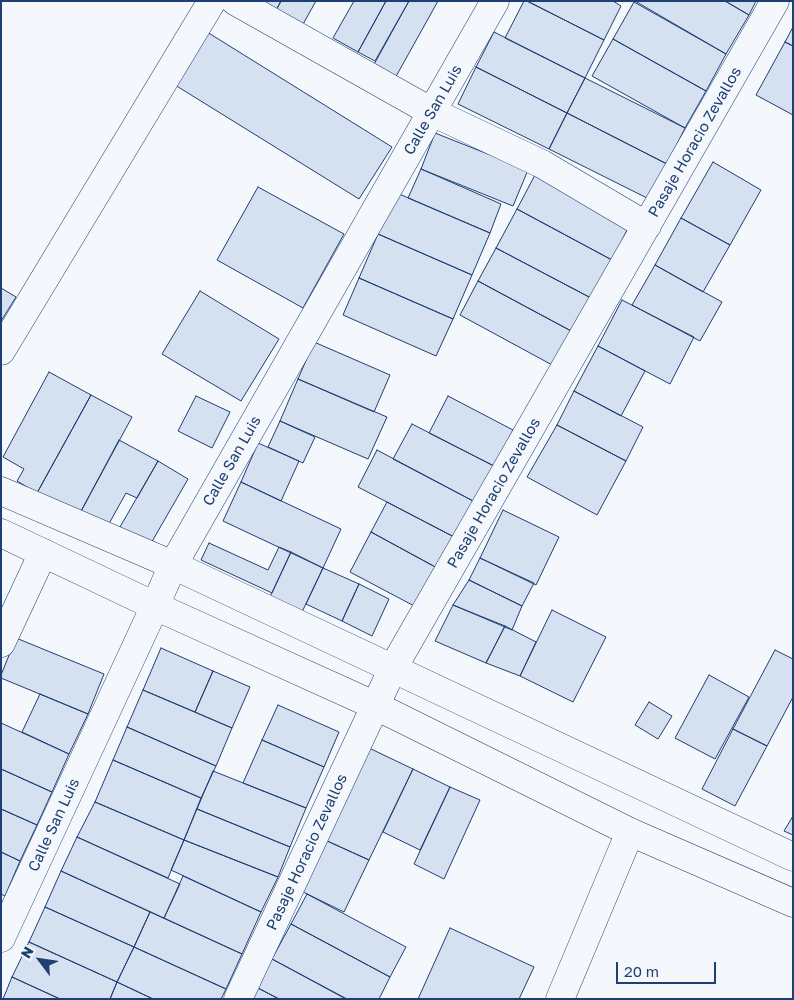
<!DOCTYPE html>
<html>
<head>
<meta charset="utf-8">
<style>
  body { margin:0 }
  #map { position:relative; width:794px; height:1000px; overflow:hidden; background:#f4f7fb; font-family:"Golos Text",sans-serif }
  canvas { display:block }
  .frame { position:absolute; inset:0; border:2px solid #1d3f73; pointer-events:none }
  .north { position:absolute; left:15px; top:935px; width:50px; height:50px; -webkit-text-stroke:4px #f4f7fb; paint-order:stroke; rotate:301deg; font-size:14px; font-weight:700; line-height:20px; text-align:center; color:#1d3f73 }
  .north::after { content:''; display:block; margin:auto; width:18px; height:22px; background:#1d3f73; clip-path:polygon(50% 0,100% 100%,50% 72%,0 100%) }
  .scale { position:absolute; left:616px; top:962px; width:100px; height:22px; box-sizing:border-box; border:2px solid #1d3f73; border-top:0; padding-left:6px; font-size:15px; line-height:18px; white-space:nowrap; color:#1d3f73; -webkit-text-stroke:4px #f4f7fb; paint-order:stroke }
</style>
</head>
<body>
<div id="map">
<canvas width="794" height="1000"></canvas>
<div class="frame"></div>
<div class="north">N</div>
<div class="scale">20 m</div>
</div>
<script>
const c = document.querySelector('canvas').getContext('2d');
c.lineJoin = 'round';
function fill(path, color) {
  c.fillStyle = color;
  c.fill(path, 'evenodd');
}
function toPath(rows) {
  const path = new Path2D();
  for (const r of rows) {
    path.moveTo(r[0], r[1]);
    for (let i = 2; i < r.length; i += 2) path.lineTo(r[i], r[i + 1]);
  }
  return path;
}
function stroke(path, color, width, dash) {
  c.strokeStyle = color;
  c.lineWidth = width;
  c.lineCap = dash ? 'butt' : 'round';
  c.setLineDash(dash || []);
  c.stroke(path);
}
function label(font, color, halo, rows, align = 'center') {
  c.font = font + ' "Golos Text",sans-serif';
  c.lineWidth = 4;
  c.setLineDash([]);
  c.textBaseline = 'middle';
  c.strokeStyle = halo;
  c.fillStyle = color;
  for (const [text, x, y, turn = 0] of rows) {
    c.save();
    c.translate(x, y);
    c.rotate((+turn || 0) * Math.PI / 180);
    c.textAlign = isNaN(turn) ? turn : align;
    if (halo) c.strokeText(text, 0, 0);
    c.fillText(text, 0, 0);
    c.restore();
  }
}
const building = toPath([
  [249,1,281,1,272,18,249,1],
  [281,1,316,1,298,33,272,18,281,1],
  [354,1,386,1,358,52,333,38,354,1],
  [386,1,409,1,375,61,358,52,386,1],
  [409,1,438,1,394,80,372,68,409,1],
  [524,1,527,1,604,40,585,78,505,38,524,1],
  [527,1,613,1,621,6,604,40,527,1],
  [635,1,725,1,749,15,726,54,635,1],
  [725,1,756,1,749,15,725,1],
  [634,2,726,54,706,91,613,39,634,2],
  [793,27,793,46,785,42,793,27],
  [207,32,392,147,359,199,175,85,207,32],
  [494,32,585,78,567,113,476,67,494,32],
  [613,39,706,91,685,128,592,76,613,39],
  [785,42,793,46,793,115,756,95,785,42],
  [476,67,567,113,549,149,458,104,476,67],
  [585,78,685,128,667,164,567,113,585,78],
  [567,113,667,164,649,199,549,149,567,113],
  [435,133,528,170,513,206,421,169,435,133],
  [713,162,761,190,730,245,681,218,713,162],
  [421,169,501,204,490,233,408,198,421,169],
  [535,175,629,226,612,260,517,209,535,175],
  [258,187,344,234,303,308,217,260,258,187],
  [397,193,490,233,472,275,378,234,397,193],
  [517,209,612,260,591,298,496,248,517,209],
  [681,218,730,245,703,292,655,265,681,218],
  [378,234,472,275,453,319,359,278,378,234],
  [496,248,591,298,573,332,478,281,496,248],
  [655,265,722,302,700,341,632,305,655,265],
  [359,278,453,319,436,356,343,315,359,278],
  [478,281,573,332,554,366,460,315,478,281],
  [1,288,16,297,1,321,1,288],
  [200,291,279,339,241,401,162,354,200,291],
  [622,300,694,337,670,384,598,346,622,300],
  [314,342,390,375,374,412,298,379,314,342],
  [598,346,645,371,621,416,574,391,598,346],
  [49,372,91,395,37,493,17,481,24,469,3,457,49,372],
  [298,379,387,417,368,459,280,421,298,379],
  [574,391,643,427,626,461,557,425,574,391],
  [91,395,132,417,79,515,37,493,91,395],
  [196,396,230,412,212,448,178,431,196,396],
  [448,396,513,430,494,466,429,433,448,396],
  [280,421,315,437,303,463,268,447,280,421],
  [412,424,494,466,475,502,393,459,412,424],
  [557,425,626,461,597,515,527,477,557,425],
  [119,440,158,461,137,498,126,493,106,529,79,515,119,440],
  [258,443,299,461,281,501,241,482,258,443],
  [377,450,475,502,456,538,358,487,377,450],
  [158,461,188,479,150,545,120,527,158,461],
  [241,482,341,529,323,568,223,521,241,482],
  [387,502,456,538,439,569,371,532,387,502],
  [503,510,559,537,536,585,480,558,503,510],
  [371,532,439,569,418,608,350,572,371,532],
  [209,543,268,570,279,547,291,552,272,593,201,560,209,543],
  [291,552,323,568,301,614,269,599,291,552],
  [480,558,534,583,522,606,469,580,480,558],
  [323,568,359,584,342,621,306,604,323,568],
  [469,580,522,606,512,630,453,605,469,580],
  [359,584,389,599,372,636,342,621,359,584],
  [453,605,505,626,486,663,435,641,453,605],
  [552,610,606,637,573,702,520,676,552,610],
  [505,626,536,642,520,676,486,663,505,626],
  [16,638,104,674,88,714,1,678,1,675,16,638],
  [161,648,213,671,195,712,143,690,161,648],
  [775,650,793,659,793,697,767,746,733,729,775,650],
  [213,671,250,687,232,728,195,712,213,671],
  [709,675,749,697,715,759,675,738,709,675],
  [143,690,232,728,216,766,127,727,143,690],
  [40,694,88,714,69,754,22,732,40,694],
  [649,702,672,716,658,739,635,725,649,702],
  [278,705,339,732,324,767,262,740,278,705],
  [1,723,69,754,52,792,1,769,1,723],
  [127,727,216,766,201,798,113,760,127,727],
  [733,729,767,746,735,806,702,789,733,729],
  [262,740,324,767,306,808,243,783,262,740],
  [369,748,413,769,369,860,325,840,369,748],
  [113,760,201,798,184,840,95,802,113,760],
  [1,769,52,792,37,825,1,809,1,769],
  [413,769,450,787,420,850,383,832,413,769],
  [213,771,306,808,290,847,197,809,213,771],
  [450,787,480,800,444,879,414,864,450,787],
  [95,802,184,840,168,878,77,837,95,802],
  [1,809,37,825,20,861,1,852,1,809],
  [197,809,290,847,278,877,184,840,197,809],
  [793,816,793,835,784,831,793,816],
  [77,837,180,884,164,918,61,871,77,837],
  [184,840,278,877,261,912,171,870,184,840],
  [325,840,369,860,344,912,301,891,325,840],
  [1,852,20,861,5,896,1,894,1,852],
  [61,871,150,912,134,947,45,907,61,871],
  [183,876,261,912,242,954,164,918,183,876],
  [307,894,406,947,390,977,291,924,307,894],
  [45,907,134,947,117,982,29,942,45,907],
  [150,912,242,954,226,989,134,947,150,912],
  [291,924,390,977,379,999,347,999,272,959,291,924],
  [450,928,534,967,519,999,418,999,450,928],
  [29,942,117,982,110,999,60,999,12,977,29,942],
  [134,947,226,989,221,999,153,999,117,982,134,947],
  [272,959,344,998,344,999,279,999,258,988,272,959],
  [12,977,60,999,3,999,12,977],
  [117,982,153,999,110,999,117,982],
  [258,988,279,999,252,999,258,988]
]);
fill(building, '#d5e0f0');
stroke(building, '#1d3f73', 1);
const minor = toPath([
  [235,1,432,112,542,164,647,226],
  [1,351,212,1],
  [1,643,43,553],
  [1,938,155,606,173,565,495,1],
  [238,999,393,668,775,1],
  [560,999,630,832]
]);
const major = toPath([
  [1,491,173,565,793,857],
  [1,533,155,606,376,706,630,832,793,903]
]);
stroke(minor, '#1d3f73', 29);
stroke(major, '#1d3f73', 29);
stroke(minor, '#f4f7fb', 28);
stroke(major, '#f4f7fb', 28);
label('15px', '#1d3f73', '#f4f7fb', [
  ["Calle San Luis",433,110,-60],
  ["Pasaje Horacio Zevallos",695,142,-60],
  ["Calle San Luis",232,461,-60],
  ["Pasaje Horacio Zevallos",494,493,-60],
  ["Calle San Luis",54,825,-65],
  ["Pasaje Horacio Zevallos",307,852,-65]
]);
</script>
</body>
</html>
